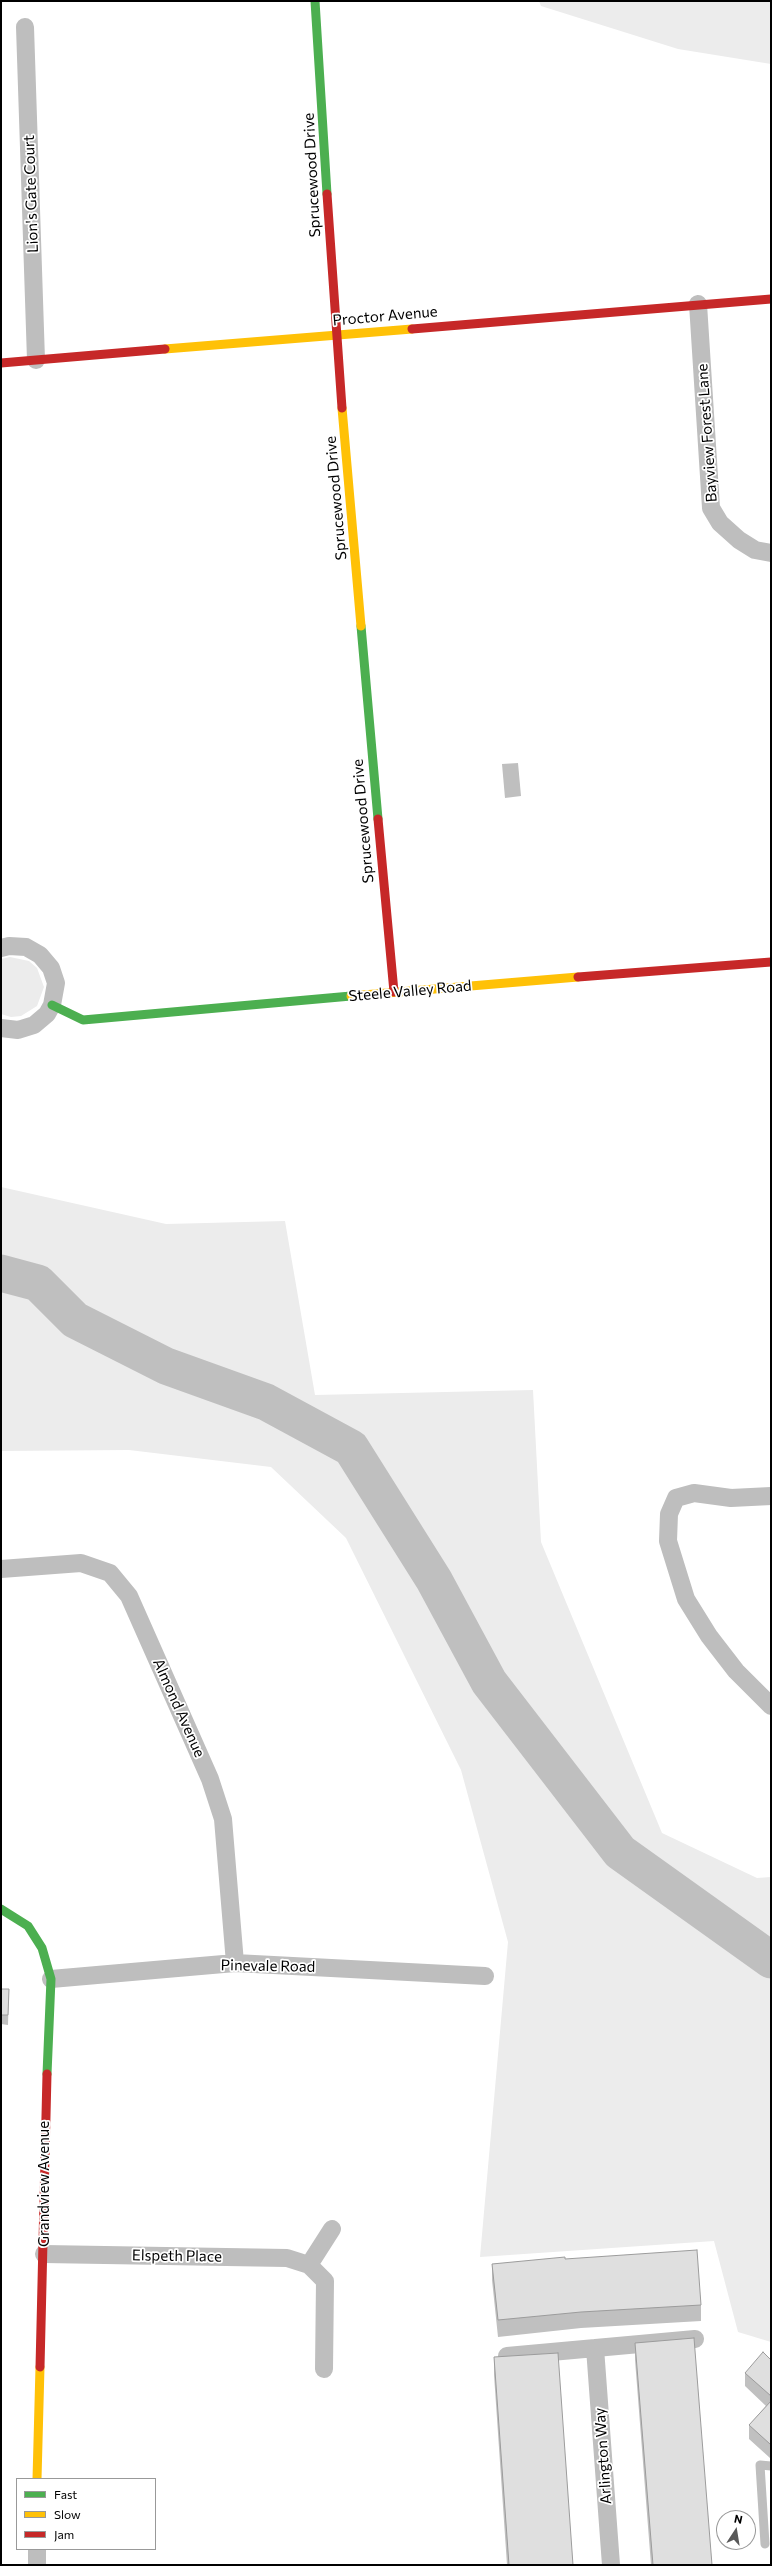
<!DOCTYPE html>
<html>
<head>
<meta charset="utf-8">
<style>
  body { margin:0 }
  #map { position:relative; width:772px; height:2566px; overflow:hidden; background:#fff; font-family:Commissioner,sans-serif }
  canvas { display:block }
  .frame { position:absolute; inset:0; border:2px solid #000; pointer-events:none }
  .legend { position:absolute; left:16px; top:2478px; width:140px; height:72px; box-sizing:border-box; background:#fff; border:1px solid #999; margin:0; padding:5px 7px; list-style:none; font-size:12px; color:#000 }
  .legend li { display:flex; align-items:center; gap:8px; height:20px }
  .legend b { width:20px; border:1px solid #999 }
  .north { position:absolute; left:716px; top:2510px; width:40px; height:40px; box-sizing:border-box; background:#fff; border:1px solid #999; border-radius:50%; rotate:12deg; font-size:11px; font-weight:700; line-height:16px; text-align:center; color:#000 }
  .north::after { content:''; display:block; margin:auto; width:14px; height:18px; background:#595959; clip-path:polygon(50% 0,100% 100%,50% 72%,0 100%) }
</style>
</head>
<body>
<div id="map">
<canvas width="772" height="2566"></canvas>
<div class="frame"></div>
<ul class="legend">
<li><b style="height:5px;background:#4caf50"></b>Fast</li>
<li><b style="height:5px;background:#ffc107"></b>Slow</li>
<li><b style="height:5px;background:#c62828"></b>Jam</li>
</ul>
<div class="north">N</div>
</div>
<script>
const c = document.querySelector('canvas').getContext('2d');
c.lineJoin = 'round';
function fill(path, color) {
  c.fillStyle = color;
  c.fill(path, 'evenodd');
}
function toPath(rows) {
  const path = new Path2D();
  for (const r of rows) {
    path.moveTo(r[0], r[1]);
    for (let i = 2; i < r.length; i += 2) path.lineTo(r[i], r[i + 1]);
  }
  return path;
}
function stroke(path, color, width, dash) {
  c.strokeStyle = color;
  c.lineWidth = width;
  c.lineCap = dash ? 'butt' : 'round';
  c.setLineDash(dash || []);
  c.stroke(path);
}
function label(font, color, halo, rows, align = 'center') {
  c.font = font + ' Commissioner,sans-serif';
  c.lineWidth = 3.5;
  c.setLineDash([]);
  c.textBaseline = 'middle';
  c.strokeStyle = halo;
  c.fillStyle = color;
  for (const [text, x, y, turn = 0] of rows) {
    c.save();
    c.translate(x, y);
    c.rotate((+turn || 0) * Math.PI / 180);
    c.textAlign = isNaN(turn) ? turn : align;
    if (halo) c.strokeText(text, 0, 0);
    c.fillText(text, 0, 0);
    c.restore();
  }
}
fill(toPath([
  [539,1,771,1,771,64,678,49,541,6],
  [10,957,29,961,37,968,44,987,37,1006,21,1016,11,1017,1,1014,1,959],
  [1,1187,166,1224,285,1221,315,1395,533,1390,541,1542,662,1833,757,1878,771,1877,771,2342,738,2332,714,2241,480,2257,508,1942,461,1770,346,1538,271,1467,129,1450,1,1451]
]), '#ececec');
fill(toPath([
  [518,763,521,796,505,798,502,764]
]), '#bfbfbf');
stroke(toPath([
  [1,1273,38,1283,75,1320,166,1366,266,1402,351,1448,434,1580,489,1682,620,1852,771,1960]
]), '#bfbfbf', 37);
stroke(toPath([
  [765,2544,760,2465,771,2466]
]), '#bebebe', 9);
stroke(toPath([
  [25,27,36,360],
  [698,304,711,508,720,523,739,540,755,550,771,553],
  [1,948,9,946,26,947,40,955,51,968,56,983,52,1005,47,1014,34,1025,18,1030,1,1028],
  [771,1496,731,1498,694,1493,676,1498,669,1514,668,1541,686,1599,709,1636,736,1671,771,1706],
  [1,1569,81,1563,110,1573,129,1596,210,1779,223,1819,235,1963],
  [51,1979,235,1963,485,1976],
  [44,2254,287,2258,309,2265],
  [595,2348,611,2565],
  [507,2356,695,2339],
  [324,2369,325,2281,309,2265,332,2229],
  [37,2565,37,2549]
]), '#bebebe', 18);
stroke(toPath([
  [315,1,327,194],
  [361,626,378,819],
  [52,1005,83,1020,351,996],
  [1,1909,28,1926,42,1948,51,1979,47,2074]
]), '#4caf50', 9);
stroke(toPath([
  [165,349,412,329],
  [342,408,361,626],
  [351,996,578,977],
  [37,2479,40,2367]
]), '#ffc107', 9);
stroke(toPath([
  [327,194,342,408],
  [412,329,771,299],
  [1,363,165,349],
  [378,819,394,992],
  [578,977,771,962],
  [40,2367,47,2074]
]), '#c62828', 9);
fill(toPath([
  [1,1989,9,1989,8,2025,1,2024],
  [565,2259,701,2305,701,2321,581,2328,498,2337,492,2280,492,2264],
  [635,2343,712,2565,651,2565,635,2360],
  [494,2357,573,2565,507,2565,494,2375],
  [771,2360,771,2456,770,2458,749,2439,749,2425,766,2406,745,2386,745,2373]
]), '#c0c0c0');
fill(toPath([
  [771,2442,771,2456,770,2458,770,2444]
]), '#9c9c9c');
const building = toPath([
  [1,1989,9,1989,8,2015,1,2015,1,1989],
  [697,2250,701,2305,581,2312,498,2320,492,2264,565,2257,565,2259,697,2250],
  [694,2338,712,2565,653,2565,635,2343,694,2338],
  [763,2352,771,2360,771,2396,745,2373,763,2352],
  [558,2353,573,2565,509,2565,494,2357,558,2353],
  [771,2401,771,2442,770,2444,749,2425,771,2401]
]);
fill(building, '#dfdfdf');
stroke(building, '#9c9c9c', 1);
label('15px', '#000', '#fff', [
  ["Sprucewood Drive",312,175,-93],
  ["Lion's Gate Court",31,194,-92],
  ["Proctor Avenue",385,316,-5],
  ["Bayview Forest Lane",707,433,-94],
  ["Sprucewood Drive",336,498,-95],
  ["Sprucewood Drive",363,821,-95],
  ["Steele Valley Road",410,991,-5],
  ["Almond Avenue",179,1708,66],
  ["Pinevale Road",268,1966,1],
  ["Grandview Avenue",44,2184,-90],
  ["Elspeth Place",177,2256,1],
  ["Arlington Way",603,2456,-94]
]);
</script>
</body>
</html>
